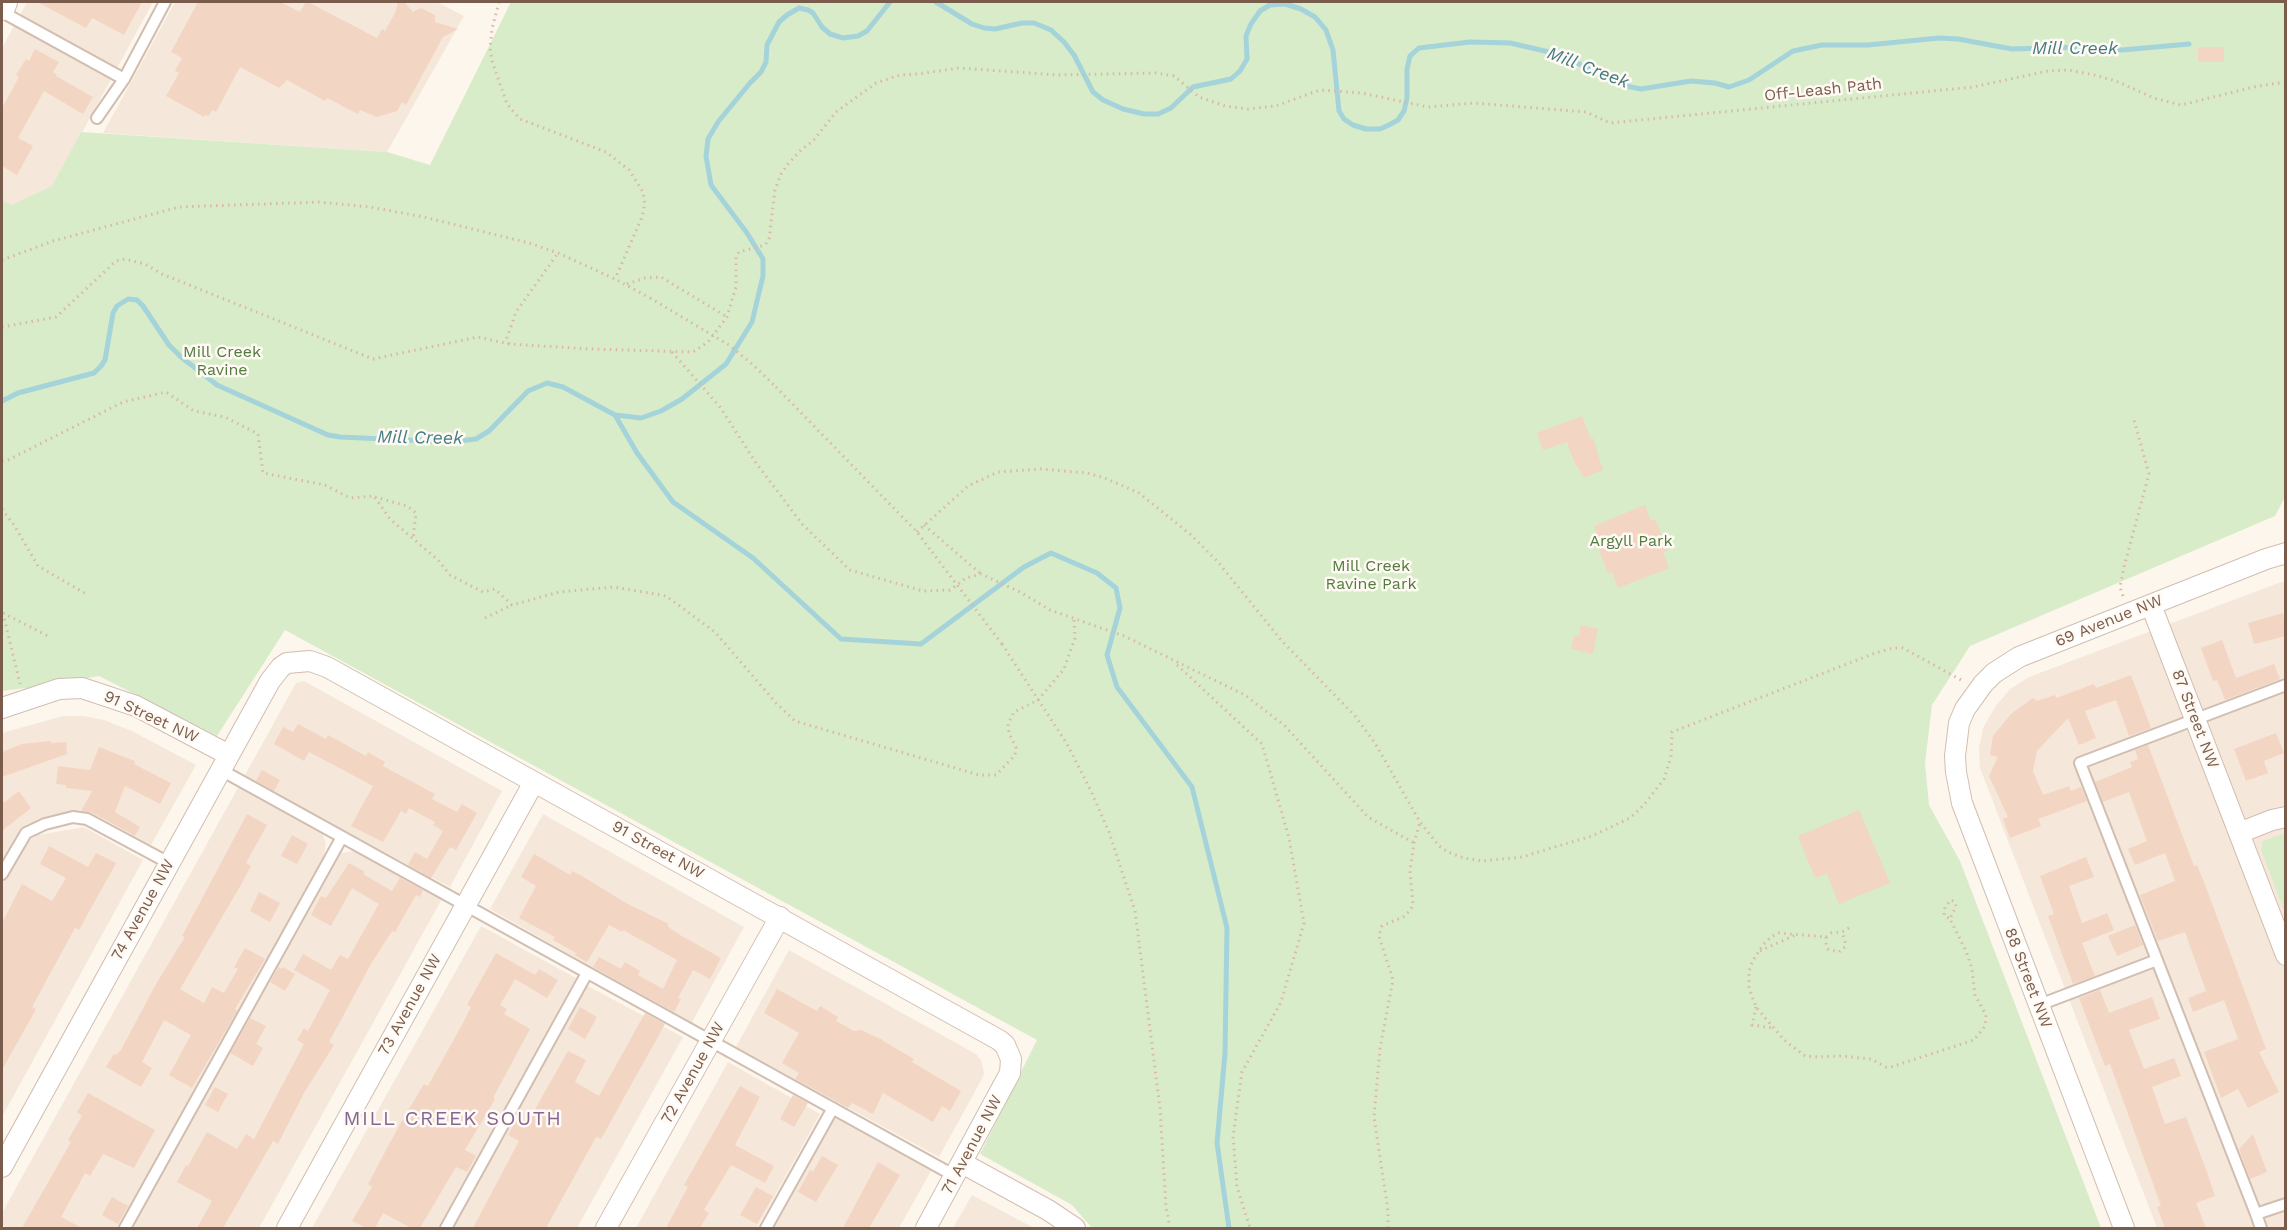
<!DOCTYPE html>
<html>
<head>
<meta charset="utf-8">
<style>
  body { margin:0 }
  #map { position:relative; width:2287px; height:1230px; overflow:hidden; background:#fdf6ec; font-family:"Work Sans",sans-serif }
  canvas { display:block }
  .frame { position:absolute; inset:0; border:3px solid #7a5c4d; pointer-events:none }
</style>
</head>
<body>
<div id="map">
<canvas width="2287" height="1230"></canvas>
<div class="frame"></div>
</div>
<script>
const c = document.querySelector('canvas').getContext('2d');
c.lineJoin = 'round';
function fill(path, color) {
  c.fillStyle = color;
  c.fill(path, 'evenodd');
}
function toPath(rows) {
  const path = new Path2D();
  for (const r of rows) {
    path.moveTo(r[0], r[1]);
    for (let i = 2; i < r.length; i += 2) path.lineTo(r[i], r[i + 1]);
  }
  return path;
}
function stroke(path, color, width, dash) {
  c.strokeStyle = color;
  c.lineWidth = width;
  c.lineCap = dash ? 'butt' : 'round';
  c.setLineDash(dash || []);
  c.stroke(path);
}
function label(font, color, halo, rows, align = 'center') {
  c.font = font + ' "Work Sans",sans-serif';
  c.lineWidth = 5;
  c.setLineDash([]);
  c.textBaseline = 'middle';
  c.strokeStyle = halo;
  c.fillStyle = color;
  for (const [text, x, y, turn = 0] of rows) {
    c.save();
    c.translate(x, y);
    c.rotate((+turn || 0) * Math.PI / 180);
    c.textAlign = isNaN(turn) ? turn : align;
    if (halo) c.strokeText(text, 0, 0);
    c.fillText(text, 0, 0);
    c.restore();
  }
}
fill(toPath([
  [27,2,153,2,53,186,12,206,2,201,2,48],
  [175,2,437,2,464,16,387,152,103,133],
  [2281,582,2285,582,2285,1228,2157,1228,1980,768,1979,748,1983,728,1995,707,2010,689,2029,677],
  [304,681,502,791,450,887,244,777,296,683],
  [63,716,84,716,104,720,132,731,196,765,151,845,107,821,81,810,28,824,21,828,2,862,2,733],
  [239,786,322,832,326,844,324,856,118,1228,7,1228,2,1225,2,1213],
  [543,814,744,927,691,1024,490,909],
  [84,827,143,860,2,1117,2,883,18,853,30,840,38,835],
  [354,851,442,899,259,1228,132,1228,341,853],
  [481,926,576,978,438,1228,312,1228],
  [789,950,976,1054,981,1060,984,1072,983,1077,939,1157,736,1047],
  [586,985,683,1037,577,1228,452,1228],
  [728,1062,820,1114,757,1228,636,1228],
  [835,1117,931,1171,899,1228,774,1228],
  [972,1195,1034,1228,1035,1228,953,1228]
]), '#f5e8da');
fill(toPath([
  [511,2,2285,2,2285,497,2275,516,1970,646,1932,705,1925,763,1929,805,1960,861,2101,1228,1092,1228,1072,1205,980,1154,1037,1040,285,630,217,736,99,676,51,685,2,691,2,201,12,205,52,186,81,132,387,152,430,165],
  [2285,833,2286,833,2285,913,2261,850,2263,841]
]), '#d8ecc9');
stroke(toPath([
  [936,2,972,24,984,28,995,29,1022,23,1034,23,1051,30,1064,42,1074,55,1093,92,1103,100,1123,109,1144,114,1158,114,1171,108,1193,87,1231,79,1240,71,1247,59,1246,36,1251,24,1260,11,1270,5,1285,4,1301,9,1315,17,1326,30,1333,50,1339,111,1344,119,1353,125,1366,129,1380,129,1389,125,1398,120,1404,111,1407,98,1407,69,1410,56,1419,48,1470,42,1510,43,1558,54,1626,86,1641,89,1691,81,1715,83,1729,87,1749,80,1793,51,1822,45,1868,45,1939,38,1958,39,2012,49,2084,47,2122,50,2189,44],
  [2,401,18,393,94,373,101,366,105,360,113,313,117,306,128,299,137,300,143,306,169,345,181,357,217,385,328,435,340,437,449,442,476,439,489,431,528,391,547,383,563,387,615,415,641,418,661,411,682,399,726,364,752,322,763,276,763,259,747,233,711,185,706,156,708,139,718,122,750,83,761,72,766,62,767,45,779,22,787,15,799,8,808,10,813,13,822,27,830,34,843,38,858,36,867,31,890,2],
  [615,415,637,453,673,502,753,558,841,639,921,644,1024,567,1051,553,1097,573,1116,588,1120,608,1107,655,1117,687,1192,787,1227,928,1225,1053,1217,1143,1229,1228]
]), '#a5d3da', 5);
fill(toPath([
  [37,2,142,2,124,35,92,18,86,28],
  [198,2,280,2,300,12,306,2,308,2,377,38,382,29,385,31,395,13,398,2,404,2,413,12,421,8,435,15,435,22,458,29,443,37,406,105,402,102,397,111,377,117,360,110,358,114,327,98,325,101,287,80,279,88,240,67,216,112,212,110,209,116,205,115,204,117,166,96,179,73,175,71,182,58,171,52],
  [2198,47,2224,47,2224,62,2198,62],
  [35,49,59,62,53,72,57,75,56,76,93,97,83,114,44,91,18,138,33,146,17,175,2,166,2,108,19,77,16,75,26,59,29,61],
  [1582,416,1591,439,1593,438,1603,470,1583,478,1578,466,1576,467,1567,442,1543,450,1537,433],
  [1645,505,1651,521,1655,519,1668,550,1663,552,1669,568,1618,588,1612,572,1608,573,1596,542,1599,541,1594,526],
  [2283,613,2286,636,2254,644,2248,623],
  [1581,625,1598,629,1593,654,1571,649,1574,635,1579,636],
  [2222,640,2236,678,2274,664,2280,679,2225,700,2217,680,2213,681,2201,648],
  [2131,675,2151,728,2129,736,2116,700,2085,711,2096,738,2079,745,2068,718,2037,751,2033,771,2043,795,2069,786,2071,791,2081,787,2087,801,2038,819,2041,826,2010,838,2003,819,2008,817,1989,776,1998,757,1990,755,1993,736,2011,714,2033,698,2037,701,2055,695,2056,698,2094,684,2096,688],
  [298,724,326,739,328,735,366,756,368,752,385,762,383,766,435,794,432,799,457,812,462,804,477,813,456,850,450,847,431,878,408,865,415,852,427,859,443,831,433,825,435,822,409,808,406,814,401,811,383,842,351,826,373,786,309,752,304,761,274,744,283,727,293,732],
  [2276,733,2284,753,2264,761,2268,773,2246,781,2234,749],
  [51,741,51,743,66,742,67,754,2,777,2,752,22,744],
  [2148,745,2194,866,2197,865,2204,882,2266,1049,2259,1052,2279,1092,2248,1108,2238,1089,2221,1098,2204,1052,2238,1039,2224,1000,2193,1012,2188,998,2206,991,2185,932,2158,941,2140,895,2175,881,2165,853,2135,865,2128,849,2147,841,2129,792,2103,802,2095,782,2132,767,2130,762,2138,759,2135,750],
  [99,747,135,761,134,764,171,783,160,804,125,786,115,812,140,827,135,836,91,812,81,811,92,791,66,788,66,785,56,784,58,766,90,770],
  [262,770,280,780,274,791,256,781],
  [19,791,31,808,2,831,2,804],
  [1859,810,1890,883,1839,904,1827,874,1815,878,1798,836],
  [247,814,267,825,246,863,251,866,242,883,180,989,204,1003,212,987,224,993,238,969,234,967,245,948,265,959,235,1009,237,1011,192,1088,169,1075,191,1035,164,1020,142,1062,152,1068,141,1087,106,1067,114,1054,116,1055,121,1050,156,984,185,937,182,936],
  [292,835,308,844,297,864,281,856],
  [49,846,88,867,96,853,116,863,79,930,75,928,32,1007,36,1009,2,1070,2,923,22,884,52,901,66,878,40,864],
  [534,854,570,875,572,871,582,876,626,903,669,924,667,926,680,935,721,958,710,979,693,970,678,998,681,999,674,1012,593,967,599,957,621,969,625,962,640,971,638,975,663,989,677,960,623,930,622,932,609,925,587,962,575,955,576,953,553,940,555,937,519,918,536,886,521,877],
  [2086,857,2094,877,2069,886,2082,923,2107,913,2114,930,2082,943,2095,976,2073,984,2048,916,2054,914,2040,876],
  [349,863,365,872,363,874,392,891,400,878,423,890,420,897,416,895,395,932,392,931,371,964,329,1042,334,1045,304,1093,278,1144,273,1141,223,1228,197,1228,212,1201,177,1182,186,1165,188,1166,207,1132,237,1149,246,1134,254,1139,304,1044,297,1040,304,1028,308,1031,330,990,294,970,303,954,331,970,340,955,348,959,379,904,352,888,331,926,311,915,321,896,326,898],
  [259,892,280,903,270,922,250,911],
  [2135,925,2143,945,2117,956,2108,936],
  [496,953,535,975,539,969,558,980,547,998,515,979,500,1005,507,1009,504,1014,530,1029,493,1098,495,1099,465,1150,476,1156,467,1172,456,1167,420,1228,411,1228,383,1213,375,1228,366,1228,352,1221,372,1187,368,1184,400,1124,424,1084,428,1086,463,1023,471,1007,467,1005],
  [279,967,282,969,283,967,295,974,285,991,270,982],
  [777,989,817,1011,820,1006,838,1017,836,1021,854,1031,861,1030,883,1040,883,1041,914,1059,912,1062,961,1091,950,1111,942,1106,933,1122,883,1093,873,1114,852,1103,848,1108,795,1079,799,1073,782,1063,799,1033,764,1013],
  [2100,990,2109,1013,2152,997,2160,1019,2129,1030,2144,1069,2174,1058,2181,1076,2152,1087,2165,1124,2186,1117,2208,1175,2215,1196,2196,1203,2206,1228,2165,1228,2157,1207,2161,1206,2110,1064,2105,1066,2079,998],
  [580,1007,597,1017,585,1039,568,1029],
  [645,1013,665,1024,601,1139,596,1137,546,1228,473,1228,519,1141,508,1135,516,1121,525,1127,568,1051,586,1060,575,1082,599,1096],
  [250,1018,266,1026,256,1044,263,1048,253,1066,230,1053],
  [740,1086,760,1097,735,1145,774,1166,765,1183,731,1165,704,1210,709,1213,700,1228,666,1228,688,1187,684,1185],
  [215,1087,228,1094,218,1112,205,1105],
  [88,1093,155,1130,134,1168,103,1154,90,1176,85,1173,61,1217,82,1228,22,1228,71,1142,68,1140,82,1116,77,1112],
  [793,1095,808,1103,794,1127,780,1119],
  [2253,1134,2267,1172,2250,1179,2239,1149],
  [822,1156,838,1165,816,1202,798,1192,810,1170,813,1172],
  [878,1162,900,1175,869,1228,843,1228],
  [756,1187,773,1196,757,1224,740,1215],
  [112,1197,128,1206,118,1224,102,1215]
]), '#f3d5c3');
const service = toPath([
  [2,12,124,79],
  [97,118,124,79,165,2],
  [2286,685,2080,763,2256,1214,2286,1204],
  [221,770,955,1176],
  [2,874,26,833,45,824,73,817,87,819,169,863],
  [2039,1005,2157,960],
  [2256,1214,2261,1228],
  [125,1228,342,837],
  [446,1228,587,973],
  [766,1228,833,1108]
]);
const minor = toPath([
  [2151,605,2286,955],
  [2,708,59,689,82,688,136,706,229,755],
  [2239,833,2272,820,2286,817],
  [962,1163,1048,1210,1075,1228],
  [2,1167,270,681,281,667,287,663,310,661,327,667,999,1040,1005,1045,1011,1059,1010,1073,926,1228],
  [287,1228,534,782],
  [606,1228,780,917],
  [2124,1228,1962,803,1956,772,1955,756,1959,723,1965,709,1983,684,1994,673,2019,657,2266,559,2286,553]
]);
const tertiary = toPath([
  [2,7,4,2]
]);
stroke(service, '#d1beb0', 14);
stroke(minor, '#d1beb0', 22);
stroke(tertiary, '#d1beb0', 28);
stroke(toPath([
  [499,2,492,29,490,48,492,61,507,104,520,119,606,152,629,170,643,192,645,204,642,217,615,279],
  [2,260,53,241,179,207,319,202,370,207,424,217,529,243,558,253,615,279,650,298],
  [627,284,645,278,661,277,727,317],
  [2,327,56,317,116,261,125,259,145,264,162,274,373,359,478,337,509,344,590,349,693,352,708,342,727,317,736,287,736,257,739,252,765,245,769,239,775,190,781,174,788,164,802,149,813,141,836,112,876,83,900,75,918,74,959,68,1058,75,1156,73,1174,76,1199,97,1225,106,1248,109,1275,106,1320,90,1362,93,1428,107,1474,103,1586,112,1610,123,1973,87,2048,71,2068,70,2094,75,2116,81,2154,98,2181,105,2258,86,2286,82],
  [509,344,507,338,516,312,558,253],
  [672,352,720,407,756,463,803,525,850,570,923,591,950,590,966,578,981,574,1020,592,1050,610,1124,636,1245,695,1285,726,1368,817,1414,843],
  [776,387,917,532,932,552],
  [2,461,8,460,123,402,166,392,194,411,225,417,258,434,263,473,325,485,350,498,374,496,390,519,438,560,450,575,483,592,495,589,512,605,559,592,614,587,666,596,715,632,776,703,795,721,979,775,996,775,1015,755,1016,748,1009,733,1008,724,1014,712,1038,700,1064,669,1075,638,1074,619],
  [375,497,407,506,416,513,413,539],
  [2,509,14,525,38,566,88,595],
  [924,525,981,574],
  [917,532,968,486,998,472,1041,469,1087,473,1105,478,1139,493,1190,534,1218,562,1281,640,1355,716,1375,743,1420,822,1439,846,1448,852,1464,858,1483,861,1522,857,1558,846,1592,836,1630,818,1644,805,1664,779,1671,757,1672,732,1875,653,1893,648,1903,648,1963,681],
  [2123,596,2120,587,2124,567,2149,474,2134,420],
  [3,613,20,684],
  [3,613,48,636],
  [485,618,512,605],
  [1002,644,1067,744,1091,791,1109,832,1135,911,1160,1108,1166,1207,1170,1228],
  [1177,665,1262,744,1289,838,1304,923,1281,1002,1242,1072,1233,1136,1237,1187,1250,1228],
  [1849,928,1842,932,1831,933,1826,937,1779,933,1771,937,1763,945,1752,962,1749,972,1749,988,1756,1007,1784,1040,1805,1056,1818,1057,1841,1056,1871,1059,1886,1067,1891,1067,1974,1040,1985,1026,1986,1015,1975,995,1972,969,1966,951,1950,919,1956,906,1955,902,1951,900,1945,907,1944,915,1950,919],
  [1826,937,1826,945,1828,949,1839,952,1845,947,1845,942,1842,932],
  [1760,951,1795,935],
  [1756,1007,1752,1025,1772,1028],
  [1388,1228,1388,1211,1374,1117,1380,1048,1393,980,1379,936,1382,926,1405,916,1411,909,1413,903,1410,871,1414,843,1420,822]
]), '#d9b8a5', 3, [1.5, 4.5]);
stroke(service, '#fff', 10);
stroke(minor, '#fff', 20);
stroke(tertiary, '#fff', 26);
stroke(toPath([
  [650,298,729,345,752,364,776,387],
  [932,552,1002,644]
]), '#d9b8a5', 3, [1.5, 4.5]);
label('16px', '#7a5c4d', '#fffaf3', [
  ["Off-Leash Path",1823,90,-6],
  ["69 Avenue NW",2109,621,-22],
  ["91 Street NW",151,717,25],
  ["87 Street NW",2195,719,69],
  ["91 Street NW",658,850,29],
  ["74 Avenue NW",143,910,-61],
  ["88 Street NW",2028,978,69],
  ["73 Avenue NW",410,1005,-61],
  ["72 Avenue NW",693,1073,-61],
  ["71 Avenue NW",972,1145,-62]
]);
label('16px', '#537a41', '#fffaf3', [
  ["Mill Creek",222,352],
  ["Ravine",222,370],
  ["Argyll Park",1631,541],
  ["Mill Creek",1371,566],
  ["Ravine Park",1371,584]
]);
label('italic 18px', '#437c86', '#fffaf3', [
  ["Mill Creek",2075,49],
  ["Mill Creek",1588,68,21],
  ["Mill Creek",420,438,1]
]);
c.letterSpacing = '1.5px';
label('20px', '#846695', '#fffaf3', [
  ["MILL CREEK SOUTH",453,1119]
]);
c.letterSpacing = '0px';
</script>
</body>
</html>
